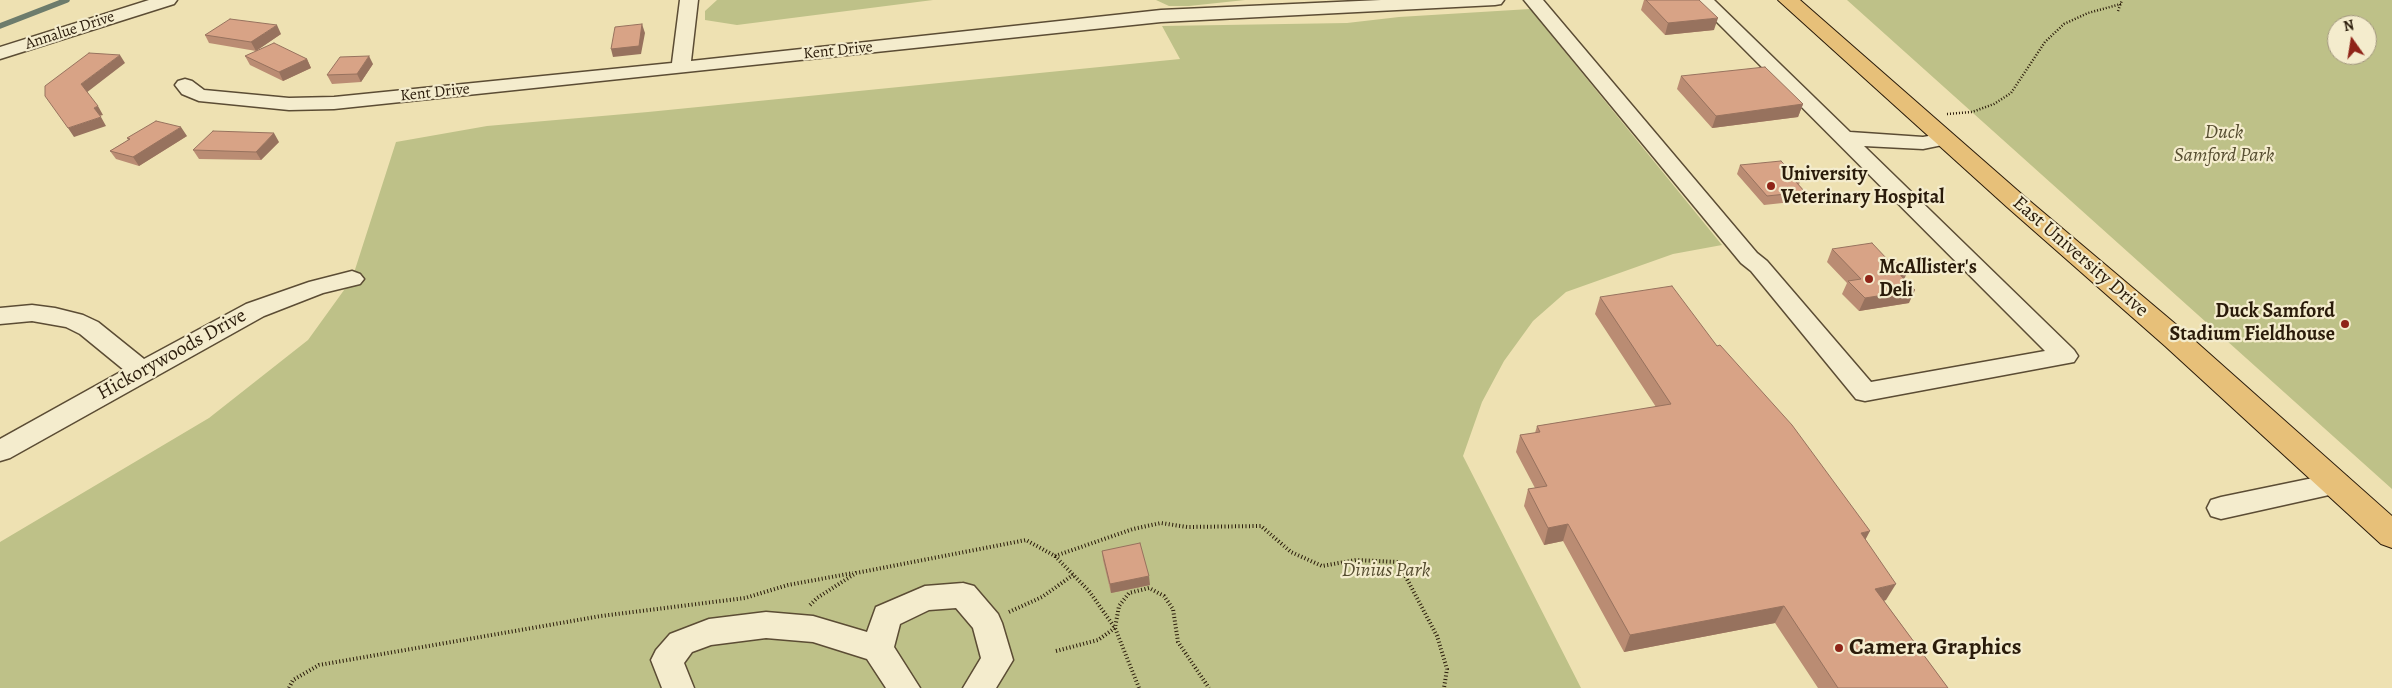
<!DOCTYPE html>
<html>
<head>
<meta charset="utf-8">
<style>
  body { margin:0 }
  #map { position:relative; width:2392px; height:688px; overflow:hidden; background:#eee1b2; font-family:Alegreya,serif }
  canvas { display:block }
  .north { position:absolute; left:2327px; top:15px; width:50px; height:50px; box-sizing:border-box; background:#f4eccd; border:1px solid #a3987f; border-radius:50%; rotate:347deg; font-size:14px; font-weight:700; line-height:20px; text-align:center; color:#2a1b0a }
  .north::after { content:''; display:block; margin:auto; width:18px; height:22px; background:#8f2418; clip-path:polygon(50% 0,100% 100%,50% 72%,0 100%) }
</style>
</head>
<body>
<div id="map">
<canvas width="2392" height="688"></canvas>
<div class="north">N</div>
</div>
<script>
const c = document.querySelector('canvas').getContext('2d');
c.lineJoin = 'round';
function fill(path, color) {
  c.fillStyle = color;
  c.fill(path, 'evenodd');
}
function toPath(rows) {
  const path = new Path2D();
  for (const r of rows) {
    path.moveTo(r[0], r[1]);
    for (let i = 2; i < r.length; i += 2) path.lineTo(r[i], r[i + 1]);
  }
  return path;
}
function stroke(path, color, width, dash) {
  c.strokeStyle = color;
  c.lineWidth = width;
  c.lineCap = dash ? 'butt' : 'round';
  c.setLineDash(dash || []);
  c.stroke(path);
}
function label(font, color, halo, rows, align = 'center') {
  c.font = font + ' Alegreya,serif';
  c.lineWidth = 4.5;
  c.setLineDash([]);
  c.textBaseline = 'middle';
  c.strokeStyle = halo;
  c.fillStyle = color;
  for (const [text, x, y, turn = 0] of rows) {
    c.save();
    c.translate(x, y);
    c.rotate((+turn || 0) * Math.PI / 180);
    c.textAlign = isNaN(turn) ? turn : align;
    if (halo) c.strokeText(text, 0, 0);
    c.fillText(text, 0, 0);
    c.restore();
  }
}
fill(toPath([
  [717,0,933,0,737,25,705,20,705,11],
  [1156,0,1245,0,1189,6,1169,6],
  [1847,0,2392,0,2392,489],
  [2337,25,2367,25,2367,55,2337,55],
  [1530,9,1722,245,1673,254,1566,292,1533,321,1504,361,1482,402,1463,456,1581,688,0,688,0,542,209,418,308,340,352,279,396,142,487,126,648,112,1180,59,1162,26,1347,23,1399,17]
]), '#bec188');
stroke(toPath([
  [0,26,67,0]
]), '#6d7c6c', 5.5);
const minor = toPath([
  [149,0,177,0,174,4,0,59,0,47,149,0],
  [680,0,698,0,691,61,1161,10,1381,0,1504,0,1501,4,1495,5,1161,22,334,109,289,110,199,101,182,94,175,85,178,81,185,79,192,81,204,90,289,98,334,97,672,63,680,0],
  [1524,0,1543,0,1757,253,1767,261,1871,382,2045,351,1695,0,1714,0,1850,132,1923,137,1945,133,1952,135,1955,139,1952,143,1923,149,1864,146,2074,350,2078,356,2074,362,1865,401,1856,399,1751,271,1741,263,1524,0],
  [352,271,360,274,364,279,360,284,323,293,264,316,10,458,0,461,0,439,124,370,80,334,66,327,32,321,0,324,0,308,32,305,55,308,83,315,98,322,144,359,246,304,309,282,352,271],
  [2337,473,2347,477,2351,484,2347,491,2221,519,2211,516,2207,508,2211,500,2221,497,2337,473],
  [963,583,974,586,998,614,1002,623,1013,660,996,688,963,688,981,658,973,628,956,608,929,610,900,624,894,647,920,688,886,688,867,659,813,642,766,638,711,645,692,652,684,663,694,688,662,688,651,660,656,650,670,634,709,619,766,612,813,616,867,632,876,607,925,586,963,583]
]);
const major = toPath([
  [1778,0,1800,0,2025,197,2185,332,2392,516,2392,548,2381,544,2165,346,2007,207,1778,0]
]);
stroke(minor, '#5b4c34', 3);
stroke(major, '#2a1b0a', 2);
stroke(toPath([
  [2118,11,2122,0],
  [1947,114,1972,112,1994,104,2011,93,2045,42,2064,24,2088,13,2121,4]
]), '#2a1b0a', 2.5, [1, 2]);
stroke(toPath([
  [1055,556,1089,591,1115,628,1139,688],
  [810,605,817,598,856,573,1026,540,1055,556,1133,529,1161,523,1187,527,1261,526,1291,552,1322,566,1356,560,1398,562,1437,636,1447,669,1444,688],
  [1009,612,1042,597,1073,575],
  [1056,651,1098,640,1115,628,1119,606,1129,593,1149,588,1164,596,1173,609,1178,642,1209,688],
  [289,688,293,680,319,665,601,616,745,598,788,585,853,573]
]), '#2a1b0a', 4, [1, 2.5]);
fill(minor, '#f4eccd');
fill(major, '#e7c079');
fill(toPath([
  [1644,0,1699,0,1714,30,1665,35,1641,10],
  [281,34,256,51,209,43,205,35],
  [245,56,307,59,311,68,283,81,250,65],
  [373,64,361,82,332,84,327,75],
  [1681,76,1803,104,1798,117,1712,128,1677,89],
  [187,136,139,166,116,159,110,151,128,140,127,138],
  [279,142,261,160,199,159,193,150],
  [1740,165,1800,181,1799,185,1805,192,1801,201,1764,205,1737,174],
  [1832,249,1904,279,1909,303,1859,311,1842,294,1847,283,1827,262],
  [1600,297,1866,540,1886,600,1884,601,1948,688,1818,688,1775,623,1624,652,1563,541,1544,545,1524,506,1528,489,1535,488,1516,452,1520,435,1535,433,1537,426,1656,407,1595,314],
  [1102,551,1150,585,1111,593,1103,560]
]), '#ba8c73');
fill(toPath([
  [1718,18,1714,30,1665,35,1668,23],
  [642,24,645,33,641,54,613,57,611,49],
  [277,25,281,34,256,51,251,42],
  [120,55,125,63,86,93,81,84],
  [369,56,373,64,361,82,357,74],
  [307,59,311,68,283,81,279,72],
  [1803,104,1798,117,1712,128,1716,116],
  [98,106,103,115,99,116,94,108],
  [101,117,106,126,74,137,68,128],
  [181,127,187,136,139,166,133,157],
  [274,133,279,142,261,160,256,152],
  [1907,273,1901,286,1900,275],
  [1915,290,1909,303,1859,311,1865,298],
  [1568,524,1563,541,1544,545,1548,528],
  [1870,531,1861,548,1861,533],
  [1149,576,1150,585,1111,593,1110,584],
  [1896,584,1886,600,1865,605,1875,589],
  [1784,606,1775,623,1624,652,1630,635]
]), '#97725e');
const building = toPath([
  [1646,0,1699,0,1718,18,1668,23,1646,0],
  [230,19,277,25,251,42,205,35,230,19],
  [642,24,639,46,611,49,615,27,642,24],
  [274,43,307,59,279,72,245,56,274,43],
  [89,53,120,55,81,84,98,106,94,108,101,117,68,128,45,96,45,86,89,53],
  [369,56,357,74,327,75,340,57,369,56],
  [1765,67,1803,104,1716,116,1681,76,1765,67],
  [156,121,181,127,133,157,110,151,130,139,127,138,156,121],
  [213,131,274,133,256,152,193,150,213,131],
  [1781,161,1800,181,1796,182,1805,192,1767,196,1740,165,1781,161],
  [1872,243,1888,260,1893,259,1907,273,1900,275,1915,290,1865,298,1848,281,1861,279,1832,249,1872,243],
  [1672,286,1717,346,1720,345,1792,425,1870,531,1861,533,1896,584,1875,589,1948,688,1838,688,1784,606,1630,635,1568,524,1548,528,1528,489,1547,486,1520,435,1540,432,1537,426,1671,404,1600,297,1672,286],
  [1140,543,1149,576,1110,584,1102,551,1140,543]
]);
fill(building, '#d8a386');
stroke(building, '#97725e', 1);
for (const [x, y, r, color] of [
  [1771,186,5,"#8f2418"],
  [1869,279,5,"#8f2418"],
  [2345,324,5,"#8f2418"],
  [1839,648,5,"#8f2418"]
]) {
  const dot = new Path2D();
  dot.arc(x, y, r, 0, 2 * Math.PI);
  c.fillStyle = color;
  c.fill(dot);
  stroke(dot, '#f4eccd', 2);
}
label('16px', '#2a1b0a', '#f4eccd', [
  ["Annalue Drive",70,31,-18],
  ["Kent Drive",838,51,-6],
  ["Kent Drive",435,93,-6]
]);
label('italic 20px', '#564d30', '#f4eccd', [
  ["Duck",2224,133],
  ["Samford Park",2224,156],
  ["Dinius Park",1386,571]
]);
label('bold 20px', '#2a1b0a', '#f4eccd', [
  ["University",1781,175],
  ["Veterinary Hospital",1781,198],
  ["McAllister's",1879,268],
  ["Deli",1879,291],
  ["Duck Samford",2335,312,"right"],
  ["Stadium Fieldhouse",2335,335,"right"]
], 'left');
label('20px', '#2a1b0a', '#f4eccd', [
  ["East University Drive",2080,257,41],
  ["Hickorywoods Drive",172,355,-29]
]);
label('bold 24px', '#2a1b0a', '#f4eccd', [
  ["Camera Graphics",1849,648]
], 'left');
</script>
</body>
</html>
